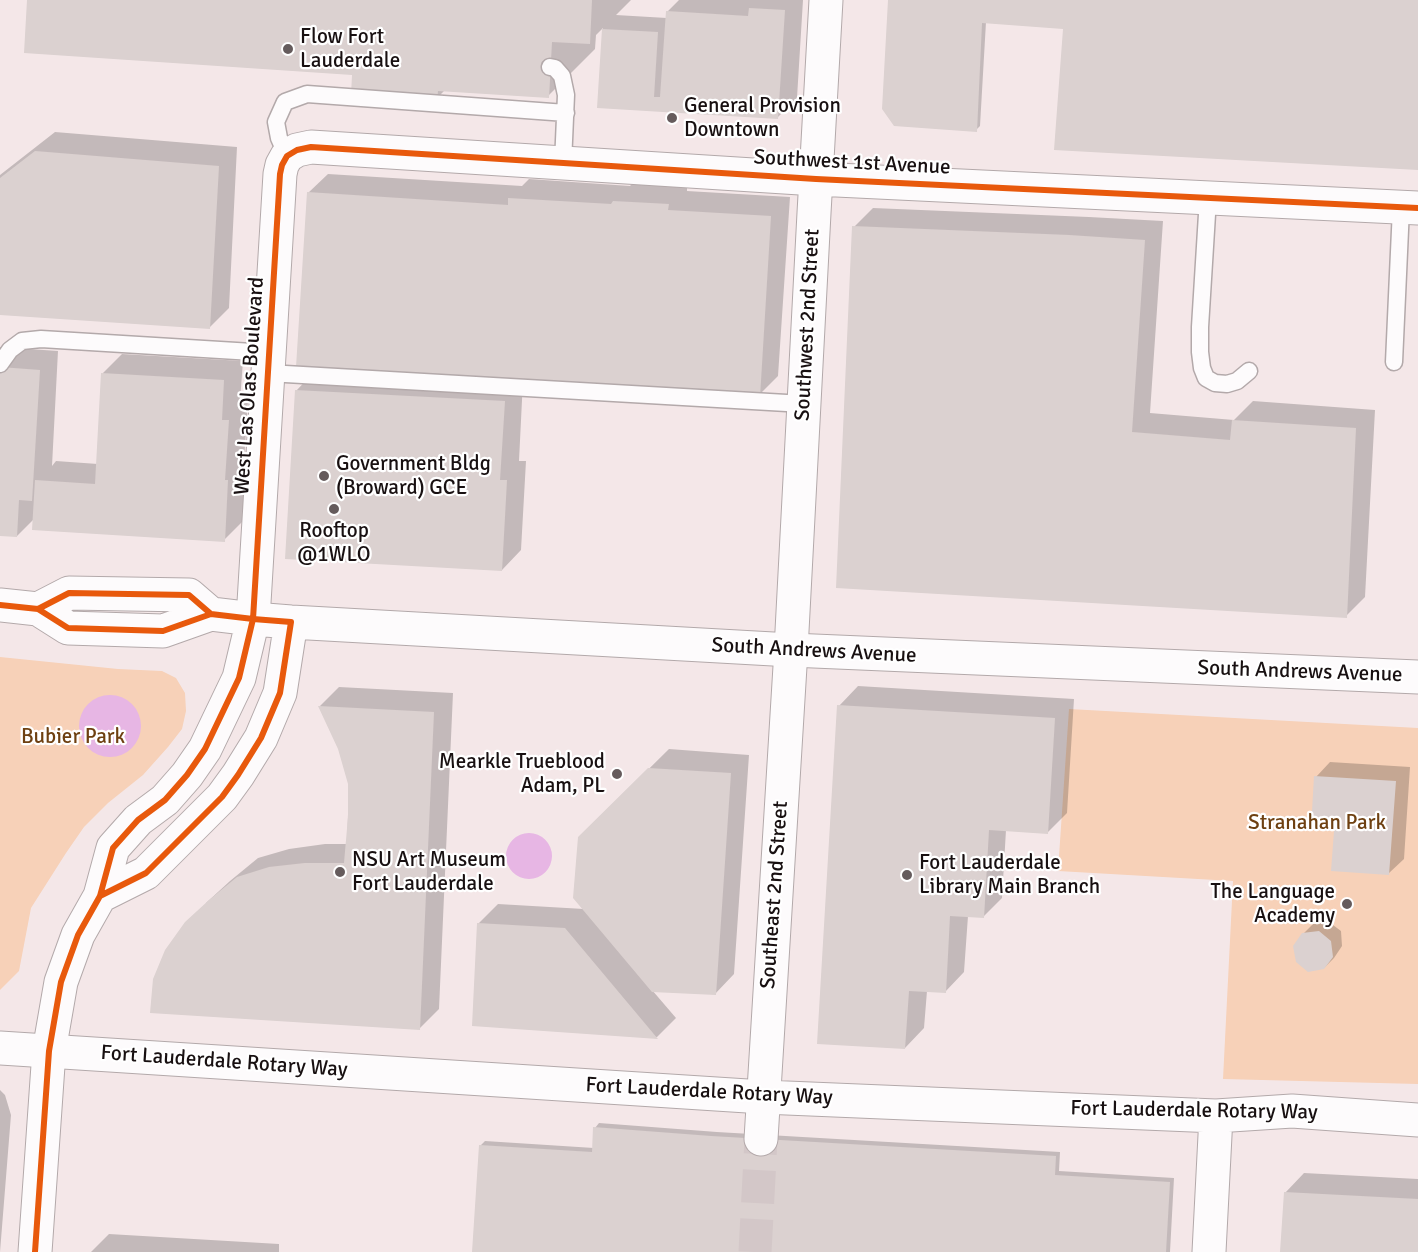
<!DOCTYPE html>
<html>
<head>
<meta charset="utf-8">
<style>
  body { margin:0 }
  canvas { display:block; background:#f4e7e8 }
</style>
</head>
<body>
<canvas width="1418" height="1252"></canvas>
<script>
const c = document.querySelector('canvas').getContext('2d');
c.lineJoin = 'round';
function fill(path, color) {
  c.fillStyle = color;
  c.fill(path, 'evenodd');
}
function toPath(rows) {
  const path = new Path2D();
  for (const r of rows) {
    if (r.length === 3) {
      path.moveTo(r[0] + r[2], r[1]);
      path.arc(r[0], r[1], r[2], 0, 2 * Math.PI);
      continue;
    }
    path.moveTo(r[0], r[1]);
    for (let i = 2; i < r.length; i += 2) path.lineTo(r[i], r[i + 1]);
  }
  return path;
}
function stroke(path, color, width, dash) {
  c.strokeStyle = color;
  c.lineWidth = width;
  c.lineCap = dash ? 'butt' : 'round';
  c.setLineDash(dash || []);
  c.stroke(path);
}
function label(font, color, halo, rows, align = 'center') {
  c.font = font + ' Signika,sans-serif';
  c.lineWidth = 4.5;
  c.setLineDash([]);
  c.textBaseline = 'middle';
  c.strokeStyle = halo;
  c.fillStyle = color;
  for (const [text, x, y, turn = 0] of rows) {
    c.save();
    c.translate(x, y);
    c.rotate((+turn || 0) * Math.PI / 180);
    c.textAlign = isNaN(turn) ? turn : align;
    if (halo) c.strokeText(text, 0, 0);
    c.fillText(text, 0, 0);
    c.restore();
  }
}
fill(toPath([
  [0,657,118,669,162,671,176,678,185,693,186,711,182,729,168,747,143,775,108,803,84,827,66,853,31,908,19,971,0,990],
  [1069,709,1418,728,1418,1084,1223,1079,1233,881,1058,871]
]), '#f7d1b8');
fill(toPath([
  [110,726,31],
  [529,856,23]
]), '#e7b6e4');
fill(toPath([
  [29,0,631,0,616,15,667,18,667,12,679,0,803,0,797,98,778,117,599,107,603,28,596,35,595,49,548,96,445,90,436,99,354,73],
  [890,0,1418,0,1418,169,1065,28,986,22,980,126,976,130],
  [55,132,237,147,229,308,210,327,0,313,0,175],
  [328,174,522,186,529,179,630,186,634,182,687,185,687,191,790,197,778,376,759,395,523,380,519,461,526,461,521,550,502,570,296,391,315,371,308,193],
  [873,208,1089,217,1163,221,1150,413,1234,420,1253,401,1375,410,1365,597,1346,616,854,227],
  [0,347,58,351,52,466,56,461,98,464,103,373,122,354,243,361,240,401,248,401,244,461,247,461,243,521,224,540,35,518,17,536,0,535],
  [858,686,1074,699,1067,813,1048,832,1006,830,1002,898,983,917,968,916,964,972,945,992,927,991,924,1028,905,1048,839,706],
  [339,687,453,693,439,1009,420,1028,206,903,230,881,258,858,289,849,325,844,347,844,349,784,339,749,320,706],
  [669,749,749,755,734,974,715,994,652,990,676,1018,657,1037,473,1024,478,924,498,904,584,909,580,837],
  [1330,762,1410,767,1404,859,1389,873,1336,830,1316,777],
  [1329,922,1341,931,1342,946,1334,958,1324,968,1303,934,1313,924],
  [0,1090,5,1095,11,1115,0,1252],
  [599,1123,717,1132,1060,1152,1059,1171,1174,1178,1170,1252,474,1252,480,1146,485,1141,594,1148,595,1128],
  [1304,1173,1418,1179,1418,1252,1282,1252,1285,1193],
  [109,1234,279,1244,279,1252,91,1252]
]), '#0003');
fill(toPath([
  [27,0,592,0,590,44,552,42,549,98,438,91,437,100,351,95,352,75,24,53],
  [888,0,1418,0,1418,170,1054,150,1063,29,982,23,977,132,894,126,882,109],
  [749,8,785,10,778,119,597,108,602,29,658,32,654,97,660,97,666,11,748,16],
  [35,151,219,166,210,329,0,315,0,178],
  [307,192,508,205,508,198,611,204,613,201,669,204,668,210,771,216,760,397,296,367],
  [852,226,1069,235,1145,240,1132,432,1230,440,1232,420,1356,428,1347,618,836,588],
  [0,367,40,370,32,501,19,500,17,537,0,536],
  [101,373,224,380,222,420,229,420,225,480,228,480,225,542,32,530,35,480,95,484],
  [295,390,505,401,500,480,507,480,502,571,285,559],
  [837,705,1055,718,1048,834,989,830,984,918,950,916,946,993,909,991,905,1049,817,1044],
  [318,706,434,712,420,1030,150,1013,153,979,165,950,185,922,209,900,237,877,269,867,305,863,344,863,348,817,348,784,338,749],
  [648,768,731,773,716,995,652,992,573,898,578,837],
  [1314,776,1396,781,1389,875,1331,871,1334,831,1311,829],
  [477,923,565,928,658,1039,472,1026],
  [1319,931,1331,941,1333,957,1324,969,1308,972,1296,962,1293,946,1302,933],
  [593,1127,711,1136,1056,1156,1055,1175,1170,1182,1166,1252,472,1252,479,1145,592,1152],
  [1284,1192,1418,1199,1418,1252,1280,1252]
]), '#dbd1d0');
stroke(toPath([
  [755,1252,761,1139]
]), '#d3c7c8', 33, [33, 16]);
const service = toPath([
  [550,67,555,68,562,76,566,95,563,163],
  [287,156,279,138,276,122,285,102,307,94,566,113],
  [1208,198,1200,327,1200,352,1202,368,1206,378,1215,383,1227,384,1237,381,1249,371],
  [1394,362,1401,208],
  [0,364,10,350,22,341,41,339,269,353],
  [268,373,804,404]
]);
const minor = toPath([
  [253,619,280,174,282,165,287,156,297,150,311,147,816,179,1418,208],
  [0,1048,763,1097,1216,1116,1292,1111,1418,1120],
  [761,1139,791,650,814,213,826,0],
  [1209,1252,1216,1116]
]);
const secondary = toPath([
  [0,605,38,609,68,628,163,631,211,614,253,619,291,622,791,650,1418,677],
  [38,609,69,593,189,595,211,614],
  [100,896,146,873,222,797,238,775,261,738,280,693,291,622],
  [35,1252,49,1051,61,982,78,935,100,896,113,848,138,820,165,800,187,775,205,749,239,678,253,619]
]);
stroke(service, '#b3a9aa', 19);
stroke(minor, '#b3a9aa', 35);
stroke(secondary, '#b3a9aa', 35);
stroke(service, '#fdfbfc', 16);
stroke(minor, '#fdfbfc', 33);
stroke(secondary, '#fdfbfc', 33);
stroke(toPath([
  [0,605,38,609,68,628,163,631,211,614,253,619,291,622,280,693,261,738,238,775,222,797,146,873,100,896],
  [38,609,69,593,189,595,211,614],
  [35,1252,49,1051,61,982,78,935,100,896,113,848,138,820,165,800,187,775,205,749,239,678,253,619,280,174,282,165,287,156,297,150,311,147,816,179,1418,208]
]), '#e8590c', 6);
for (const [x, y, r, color] of [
  [288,49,6,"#655b5c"],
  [672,118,6,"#655b5c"],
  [324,476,6,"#655b5c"],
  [334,509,6,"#655b5c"],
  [617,774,6,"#655b5c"],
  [340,872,6,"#655b5c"],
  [907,875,6,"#655b5c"],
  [1347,904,6,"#655b5c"]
]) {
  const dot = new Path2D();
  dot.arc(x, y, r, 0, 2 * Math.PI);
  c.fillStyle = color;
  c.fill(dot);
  stroke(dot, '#fff', 2);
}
label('21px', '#181011', '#fff', [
  ["Flow Fort",300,37],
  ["Lauderdale",300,61],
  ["General Provision",684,106],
  ["Downtown",684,130],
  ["Government Bldg",336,464],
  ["(Broward) GCE",336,488],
  ["Rooftop",334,531,"center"],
  ["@1WLO",334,555,"center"],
  ["Mearkle Trueblood",605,762,"right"],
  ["Adam, PL",605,786,"right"],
  ["NSU Art Museum",352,860],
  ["Fort Lauderdale",352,884],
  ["Fort Lauderdale",919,863],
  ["Library Main Branch",919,887],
  ["The Language",1335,892,"right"],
  ["Academy",1335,916,"right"]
], 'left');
label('21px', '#181011', '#fff', [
  ["Southwest 1st Avenue",852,163,3],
  ["Southwest 2nd Street",808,325,-87],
  ["West Las Olas Boulevard",250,386,-86],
  ["South Andrews Avenue",814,651,3],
  ["South Andrews Avenue",1300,672,2],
  ["Southeast 2nd Street",775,895,-86],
  ["Fort Lauderdale Rotary Way",224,1062,4],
  ["Fort Lauderdale Rotary Way",709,1092,3],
  ["Fort Lauderdale Rotary Way",1194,1111,1]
]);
label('21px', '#6e4011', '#fff', [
  ["Bubier Park",73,737],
  ["Stranahan Park",1317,823]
]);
</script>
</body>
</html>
